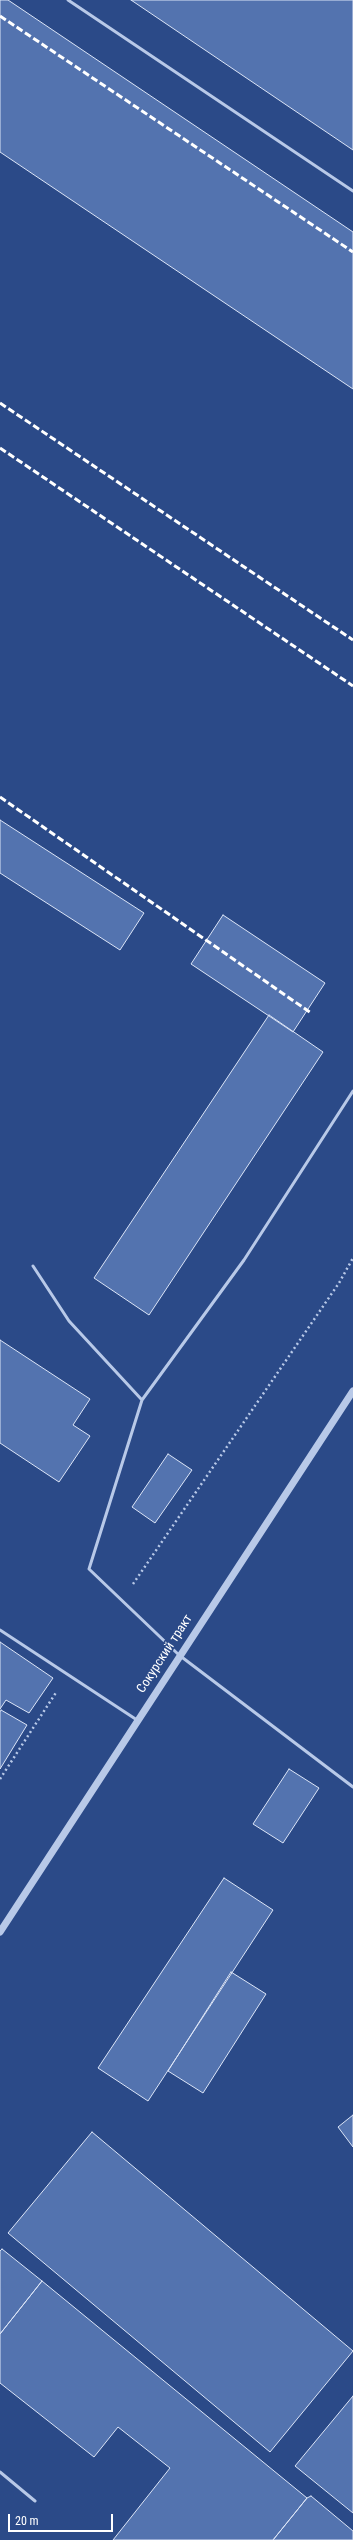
<!DOCTYPE html>
<html>
<head>
<meta charset="utf-8">
<style>
  body { margin:0 }
  #map { position:relative; width:353px; height:2540px; overflow:hidden; background:#2b4a88; font-family:"Roboto Condensed",sans-serif }
  canvas { display:block }
  .scale { position:absolute; left:8px; top:2514px; width:105px; height:18px; box-sizing:border-box; border:2px solid #fff; border-top:0; padding-left:5px; font-size:12px; line-height:14px; white-space:nowrap; color:#fff; -webkit-text-stroke:3px #2b4a88; paint-order:stroke }
</style>
</head>
<body>
<div id="map">
<canvas width="353" height="2540"></canvas>
<div class="scale">20 m</div>
</div>
<script>
const c = document.querySelector('canvas').getContext('2d');
c.lineJoin = 'round';
function fill(path, color) {
  c.fillStyle = color;
  c.fill(path, 'evenodd');
}
function toPath(rows) {
  const path = new Path2D();
  for (const r of rows) {
    path.moveTo(r[0], r[1]);
    for (let i = 2; i < r.length; i += 2) path.lineTo(r[i], r[i + 1]);
  }
  return path;
}
function stroke(path, color, width, dash) {
  c.strokeStyle = color;
  c.lineWidth = width;
  c.lineCap = dash ? 'butt' : 'round';
  c.setLineDash(dash || []);
  c.stroke(path);
}
function label(font, color, halo, rows, align = 'center') {
  c.font = font + ' "Roboto Condensed",sans-serif';
  c.lineWidth = 3.5;
  c.setLineDash([]);
  c.textBaseline = 'middle';
  c.strokeStyle = halo;
  c.fillStyle = color;
  for (const [text, x, y, turn = 0] of rows) {
    c.save();
    c.translate(x, y);
    c.rotate((+turn || 0) * Math.PI / 180);
    c.textAlign = isNaN(turn) ? turn : align;
    if (halo) c.strokeText(text, 0, 0);
    c.fillText(text, 0, 0);
    c.restore();
  }
}
const building = toPath([
  [0,0,8,0,353,232,353,389,0,152,0,0],
  [131,0,353,0,353,150,131,0],
  [0,820,144,913,120,950,0,873,0,820],
  [223,915,325,983,293,1032,191,964,223,915],
  [269,1015,323,1052,149,1315,94,1278,269,1015],
  [0,1340,90,1399,73,1425,90,1436,59,1482,0,1443,0,1340],
  [168,1454,192,1470,155,1523,132,1507,168,1454],
  [0,1642,53,1678,29,1713,6,1700,0,1709,0,1642],
  [1,1710,27,1725,0,1769,0,1712,1,1710],
  [289,1769,319,1788,283,1843,253,1824,289,1769],
  [224,1878,273,1910,148,2101,98,2068,224,1878],
  [231,1972,266,1994,203,2093,168,2071,231,1972],
  [353,2115,353,2147,338,2127,353,2115],
  [92,2132,353,2351,270,2452,8,2233,92,2132],
  [2,2249,42,2281,0,2334,0,2251,2,2249],
  [42,2281,307,2498,273,2540,113,2540,170,2468,118,2427,94,2457,0,2383,0,2334,42,2281],
  [353,2396,353,2513,295,2466,353,2396],
  [311,2496,353,2531,353,2540,273,2540,307,2498,311,2496]
]);
fill(building, '#5373af');
stroke(building, '#dce5f7', 1);
stroke(toPath([
  [133,1584,339,1283,353,1258],
  [0,1779,57,1691]
]), '#b8c9e8', 2.5, [2, 3]);
stroke(toPath([
  [68,0,353,191],
  [353,1091,244,1260,142,1400,89,1569,179,1655,353,1787],
  [33,1266,69,1321,142,1400],
  [0,1630,137,1720],
  [0,2472,35,2501]
]), '#b8c9e8', 3);
stroke(toPath([
  [0,1932,353,1391]
]), '#b8c9e8', 7);
stroke(toPath([
  [0,16,353,252],
  [0,403,353,640],
  [0,448,353,686],
  [0,797,311,1013]
]), '#fff', 3, [7, 3]);
label('13px', '#fff', '#2b4a88', [
  ["Сокурский тракт",165,1654,-57]
]);
</script>
</body>
</html>
